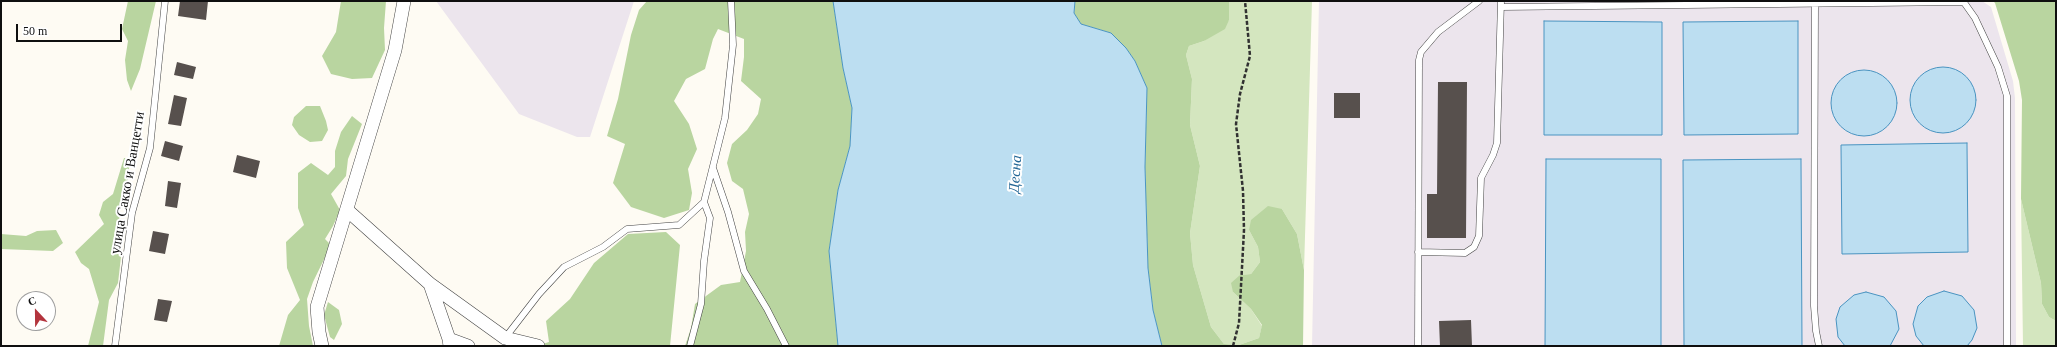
<!DOCTYPE html>
<html>
<head>
<meta charset="utf-8">
<style>
  body { margin:0 }
  #map { position:relative; width:2057px; height:347px; overflow:hidden; background:#fefbf3; font-family:"Times New Roman",serif }
  canvas { display:block }
  .frame { position:absolute; inset:0; border:2px solid #0f0f0f; pointer-events:none }
  .north { position:absolute; left:16px; top:291px; width:40px; height:40px; box-sizing:border-box; background:#fff; border:1px solid #9f9f9f; border-radius:50%; rotate:338deg; font-size:11px; font-weight:700; line-height:16px; text-align:center; color:#0f0f0f }
  .north::after { content:''; display:block; margin:auto; width:14px; height:18px; background:#b3343d; clip-path:polygon(50% 0,100% 100%,50% 72%,0 100%) }
  .scale { position:absolute; left:16px; top:24px; width:106px; height:18px; box-sizing:border-box; border:2px solid #0f0f0f; border-top:0; padding-left:5px; font-size:12px; line-height:14px; white-space:nowrap; color:#0f0f0f; -webkit-text-stroke:3px #fff; paint-order:stroke }
</style>
</head>
<body>
<div id="map">
<canvas width="2057" height="347"></canvas>
<div class="frame"></div>
<div class="north">С</div>
<div class="scale">50 m</div>
</div>
<script>
const c = document.querySelector('canvas').getContext('2d');
c.lineJoin = 'round';
function fill(path, color) {
  c.fillStyle = color;
  c.fill(path, 'evenodd');
}
function toPath(rows) {
  const path = new Path2D();
  for (const r of rows) {
    if (r.length === 3) {
      path.moveTo(r[0] + r[2], r[1]);
      path.arc(r[0], r[1], r[2], 0, 2 * Math.PI);
      continue;
    }
    path.moveTo(r[0], r[1]);
    for (let i = 2; i < r.length; i += 2) path.lineTo(r[i], r[i + 1]);
  }
  return path;
}
function stroke(path, color, width, dash) {
  c.strokeStyle = color;
  c.lineWidth = width;
  c.lineCap = dash ? 'butt' : 'round';
  c.setLineDash(dash || []);
  c.stroke(path);
}
function label(font, color, halo, rows, align = 'center') {
  c.font = font + ' "Times New Roman",serif';
  c.lineWidth = 4;
  c.setLineDash([]);
  c.textBaseline = 'middle';
  c.strokeStyle = halo;
  c.fillStyle = color;
  for (const [text, x, y, turn = 0] of rows) {
    c.save();
    c.translate(x, y);
    c.rotate((+turn || 0) * Math.PI / 180);
    c.textAlign = isNaN(turn) ? turn : align;
    if (halo) c.strokeText(text, 0, 0);
    c.fillText(text, 0, 0);
    c.restore();
  }
}
fill(toPath([
  [436,1,634,1,590,137,577,137,519,114],
  [1319,1,1982,1,1991,7,2013,81,2015,98,2016,346,1312,346]
]), '#ece5ed');
fill(toPath([
  [1229,1,1312,1,1304,270,1297,234,1282,209,1249,230,1258,247,1260,262,1251,274,1240,275,1233,292,1251,309,1262,326,1259,338,1239,345,1224,344,1211,327,1193,265,1190,233,1200,166,1190,125,1192,79,1186,55,1189,46,1204,41,1229,20],
  [2021,199,2041,283,2042,304,2049,317,2056,321,2056,346,2023,346]
]), '#d4e6bf');
fill(toPath([
  [128,1,156,1,140,69,131,91,127,80,125,60,128,41,122,29],
  [341,1,386,1,384,28,385,50,372,78,352,79,331,74,322,56,336,32],
  [647,1,833,1,843,68,852,108,850,146,838,190,829,251,838,346,685,346,691,328,695,304,721,285,740,282,746,251,745,232,749,214,743,189,732,181,727,163,732,144,747,130,758,114,761,99,741,81,744,57,744,39,718,29,713,39,705,69,686,79,674,101,689,124,697,149,688,169,692,193,689,210,664,218,631,207,613,183,625,144,607,136,618,99,631,35,639,10],
  [1075,1,1229,1,1229,20,1225,29,1204,41,1189,46,1186,55,1192,79,1190,125,1200,166,1190,233,1193,265,1211,327,1224,344,1239,345,1259,338,1262,325,1251,309,1233,292,1231,283,1240,275,1251,274,1260,262,1258,247,1249,230,1251,220,1268,206,1282,209,1297,234,1304,270,1303,346,1162,346,1153,310,1148,268,1145,167,1147,88,1135,61,1126,48,1111,33,1081,24,1074,13],
  [1993,1,2056,1,2056,321,2049,317,2042,304,2041,283,2021,199,2022,100,2019,81,1995,3],
  [306,106,320,106,326,121,328,130,322,141,310,142,299,135,292,125,294,117],
  [352,116,362,124,348,159,346,176,331,194,340,210,333,226,325,239,331,245,313,282,307,299,309,326,313,346,279,346,288,315,300,300,287,268,286,242,304,225,298,208,298,173,311,163,328,175,335,167,335,151,341,132],
  [124,158,130,158,126,199,120,207,119,224,122,248,118,283,109,300,103,346,88,346,99,302,89,269,81,263,75,252,104,224,99,215,103,202,113,194],
  [56,230,63,243,53,251,1,249,1,234,26,236,37,231],
  [666,232,680,245,670,346,536,346,549,342,546,321,570,299,594,263,628,234],
  [328,302,339,310,342,324,334,340,330,337,324,315]
]), '#b9d5a0');
const water = toPath([
  [833,1,1075,1,1074,13,1081,24,1111,33,1126,48,1135,61,1147,88,1145,167,1148,268,1153,310,1162,346,838,346,829,251,838,190,850,146,852,108,843,68,833,1],
  [1544,21,1662,22,1662,135,1544,135,1544,21],
  [1798,21,1798,134,1684,135,1683,22,1798,21],
  [1943,100,33],
  [1864,103,33],
  [1967,143,1968,252,1842,254,1841,145,1967,143],
  [1546,159,1661,159,1661,346,1545,346,1546,159],
  [1801,159,1802,346,1684,346,1683,160,1801,159],
  [1944,291,1962,296,1974,310,1977,328,1972,340,1967,346,1924,346,1916,336,1913,324,1918,306,1927,297,1944,291],
  [1866,292,1884,297,1896,311,1899,329,1890,346,1845,346,1838,337,1836,319,1840,307,1854,295,1866,292]
]);
fill(water, '#bcdef1');
stroke(water, '#4a94c1', 1);
fill(toPath([
  [180,1,208,1,206,20,178,16],
  [177,62,196,67,193,79,174,75],
  [1438,82,1467,82,1466,238,1427,238,1427,194,1437,194],
  [1334,93,1360,93,1360,118,1334,118],
  [174,95,187,98,181,126,168,124],
  [165,141,183,146,179,161,161,156],
  [237,155,260,161,256,178,233,172],
  [168,181,181,183,177,208,165,206],
  [153,231,169,234,165,254,149,251],
  [158,299,172,301,167,322,154,320],
  [1471,320,1472,346,1440,346,1439,321]
]), '#57504d');
const service = toPath([
  [1963,1,1975,18,1998,67,2007,96,2007,346],
  [1815,4,1814,306,1816,331,1819,346],
  [1501,7,1963,2],
  [713,168,728,212,744,271,767,309,786,346],
  [1418,252,1465,253,1474,247,1479,236,1481,178,1493,155,1497,143,1501,1],
  [505,338,539,294,564,267,603,247,627,229,679,225,704,202,725,118,733,45,731,1],
  [115,346,132,213,150,148,165,1],
  [690,346,701,304,704,261,710,218,704,202],
  [1418,346,1419,60,1421,52,1438,32,1479,1]
]);
const minor = toPath([
  [347,210,430,284,505,338,538,346],
  [430,284,449,339,450,346],
  [449,339,468,346],
  [322,346,319,332,317,307,395,50,404,1]
]);
stroke(service, '#424242', 7);
stroke(minor, '#424242', 14);
stroke(toPath([
  [1233,346,1239,323,1244,230,1243,191,1236,124,1240,94,1250,56,1245,1]
]), '#313131', 2.5, [4, 2]);
stroke(service, '#fff', 6);
stroke(minor, '#fff', 13);
label('14px', '#0f0f0f', '#fff', [
  ["улица Сакко и Ванцетти",128,183,-80]
]);
label('italic 15px', '#246796', '#fff', [
  ["Десна",1016,174,-86]
]);
</script>
</body>
</html>
